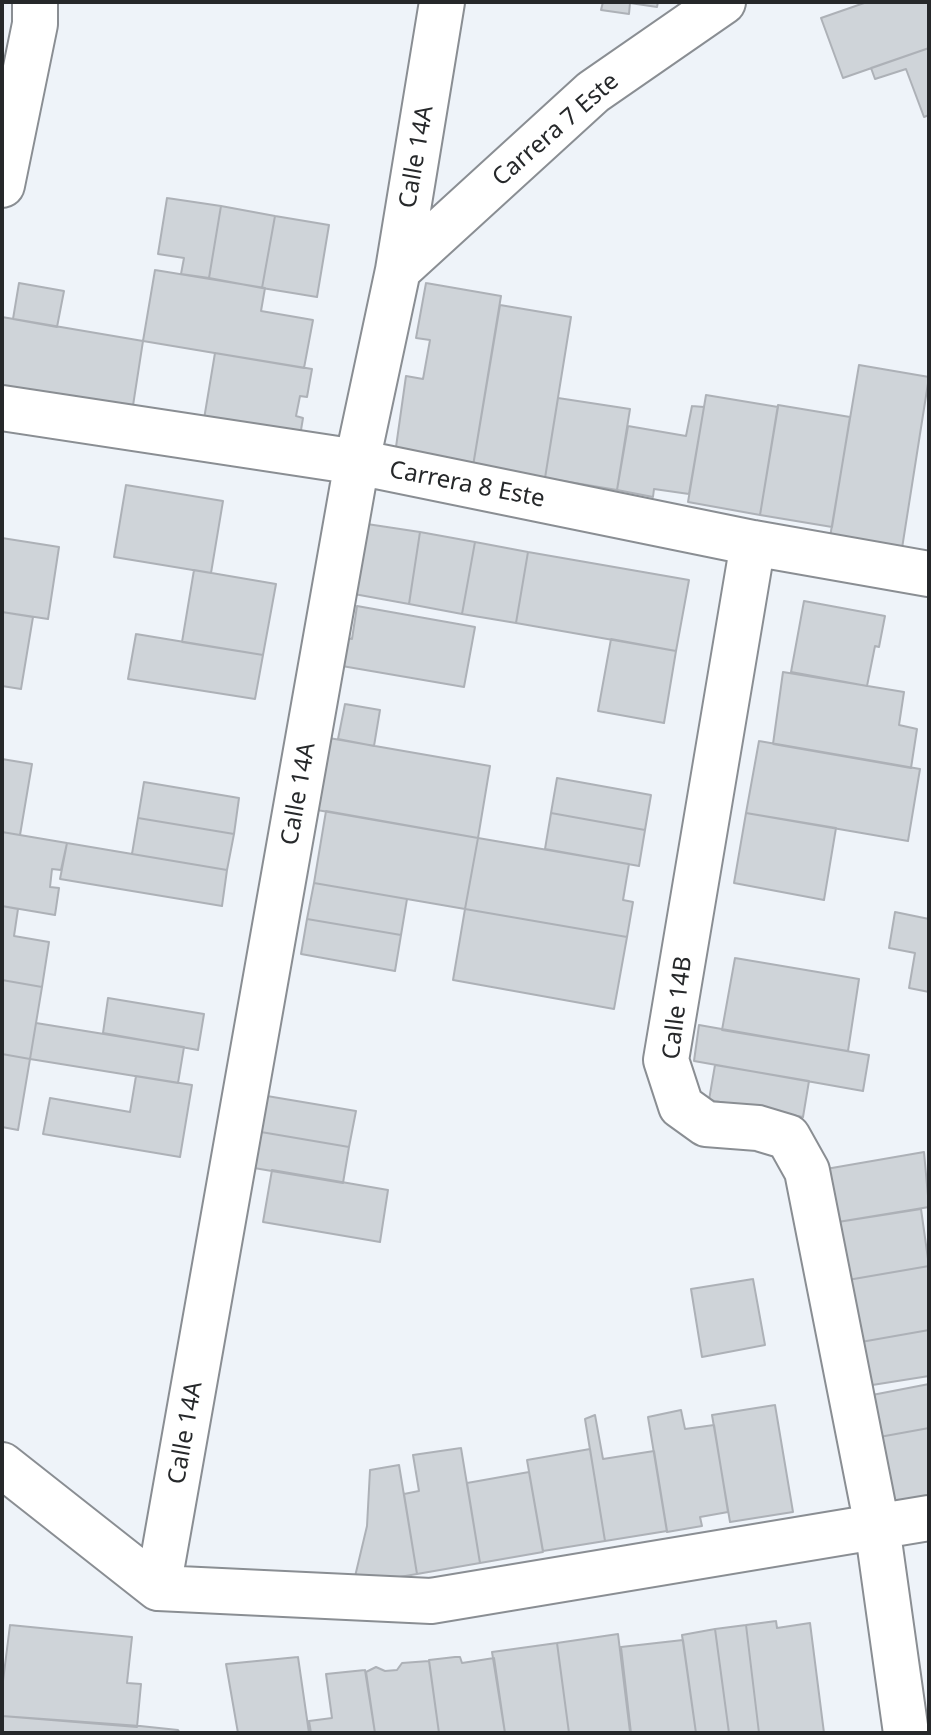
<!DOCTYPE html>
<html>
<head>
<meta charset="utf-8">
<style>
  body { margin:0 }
  #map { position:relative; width:931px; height:1735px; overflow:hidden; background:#eef3f9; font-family:"Noto Sans",sans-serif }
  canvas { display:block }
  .frame { position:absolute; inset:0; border:4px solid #26282a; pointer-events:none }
</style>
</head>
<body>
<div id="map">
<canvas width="931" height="1735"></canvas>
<div class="frame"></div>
</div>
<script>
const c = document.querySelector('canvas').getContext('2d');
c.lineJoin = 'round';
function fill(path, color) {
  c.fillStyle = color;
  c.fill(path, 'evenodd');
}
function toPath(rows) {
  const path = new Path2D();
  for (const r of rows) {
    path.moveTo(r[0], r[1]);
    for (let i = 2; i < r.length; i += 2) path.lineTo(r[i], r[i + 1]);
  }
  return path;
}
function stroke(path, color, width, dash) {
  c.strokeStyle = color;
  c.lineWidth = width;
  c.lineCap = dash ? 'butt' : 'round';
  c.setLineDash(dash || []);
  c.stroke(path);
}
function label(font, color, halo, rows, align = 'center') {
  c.font = font + ' "Noto Sans",sans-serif';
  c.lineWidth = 6;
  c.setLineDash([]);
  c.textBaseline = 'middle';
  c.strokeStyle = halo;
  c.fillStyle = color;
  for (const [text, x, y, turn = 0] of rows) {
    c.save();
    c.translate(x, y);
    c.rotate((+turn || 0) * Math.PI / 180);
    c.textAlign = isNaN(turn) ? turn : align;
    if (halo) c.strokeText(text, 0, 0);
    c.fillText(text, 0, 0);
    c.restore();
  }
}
const building = toPath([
  [603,2,658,2,657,7,630,3,629,14,601,10,603,2],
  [867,2,929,2,929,48,843,78,821,18,867,2],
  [929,48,929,115,924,117,906,69,875,79,871,68,929,48],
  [167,198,221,206,209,278,181,274,184,258,158,254,167,198],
  [221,206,275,216,262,288,209,278,221,206],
  [275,216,329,225,317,297,262,288,275,216],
  [155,270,265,288,261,311,313,320,304,368,143,341,155,270],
  [19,283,64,291,57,327,13,319,19,283],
  [426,283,501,296,473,466,404,463,396,447,406,376,423,379,430,340,416,338,426,283],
  [500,305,571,317,545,478,473,466,500,305],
  [2,317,143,341,132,412,2,391,2,317],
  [215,353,312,369,307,397,300,396,296,416,303,418,298,448,203,425,215,353],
  [859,365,929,377,900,561,828,549,859,365],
  [706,395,778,407,760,515,688,502,706,395],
  [558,398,630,409,617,490,545,478,558,398],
  [778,405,850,417,832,527,760,515,778,405],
  [692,406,704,407,689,494,654,489,653,497,617,490,628,426,686,436,692,406],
  [126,485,223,501,211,573,114,557,126,485],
  [367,524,420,532,409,604,354,594,367,524],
  [420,532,475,542,462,614,409,604,420,532],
  [2,538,59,547,48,619,2,612,2,538],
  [475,542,528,552,516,623,462,614,475,542],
  [528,552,689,580,676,651,516,623,528,552],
  [194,570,276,584,263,655,182,642,194,570],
  [804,601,885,616,879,647,875,646,867,686,791,672,804,601],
  [357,606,475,627,464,687,342,666,347,638,352,639,357,606],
  [2,612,33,617,21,689,2,686,2,612],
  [136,634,263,655,255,699,128,679,136,634],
  [611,639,676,651,664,723,598,711,611,639],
  [783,672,904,692,899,725,917,729,911,768,773,744,783,672],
  [345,704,380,710,374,746,338,739,345,704],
  [329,738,490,766,478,838,317,810,329,738],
  [759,741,920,769,908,841,746,813,759,741],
  [2,759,32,764,20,835,2,832,2,759],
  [557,778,651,795,645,830,551,813,557,778],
  [144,782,239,798,234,834,138,818,144,782],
  [326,811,478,838,465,909,314,883,326,811],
  [551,813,645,830,639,866,545,849,551,813],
  [746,813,836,828,824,900,734,883,746,813],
  [138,818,234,834,227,870,132,854,138,818],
  [2,832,67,843,61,870,52,869,50,887,59,888,55,915,2,906,2,832],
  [478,838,629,864,623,900,633,902,627,937,465,909,478,838],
  [67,843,227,870,222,906,60,879,67,843],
  [314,883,407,899,401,935,307,919,314,883],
  [2,906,18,909,14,936,49,942,42,987,2,980,2,906],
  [465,909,627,937,614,1009,453,980,465,909],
  [895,912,929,919,929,992,909,988,915,953,889,948,895,912],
  [307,919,401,935,395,971,301,954,307,919],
  [735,958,859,979,848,1051,722,1030,735,958],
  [2,980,42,987,30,1059,2,1054,2,980],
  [108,998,204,1014,198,1050,103,1033,108,998],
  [36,1023,184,1047,178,1083,30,1059,36,1023],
  [699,1025,869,1055,863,1091,694,1061,699,1025],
  [2,1054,30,1059,18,1130,2,1127,2,1054],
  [715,1065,809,1081,803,1117,709,1100,715,1065],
  [136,1076,192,1085,180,1157,43,1134,50,1098,130,1112,136,1076],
  [267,1096,356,1111,349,1147,261,1132,267,1096],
  [261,1132,349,1147,343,1183,254,1168,261,1132],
  [924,1152,929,1207,838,1222,826,1169,924,1152],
  [272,1170,388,1190,380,1242,263,1222,272,1170],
  [921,1209,929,1266,842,1281,838,1222,921,1209],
  [929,1266,929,1330,861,1342,857,1307,845,1308,842,1281,929,1266],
  [753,1279,765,1345,702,1357,691,1289,753,1279],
  [929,1330,929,1376,866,1386,861,1342,929,1330],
  [929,1384,929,1428,874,1438,867,1396,929,1384],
  [775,1405,793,1512,730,1522,712,1415,775,1405],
  [681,1410,685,1429,714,1425,728,1512,700,1517,702,1526,667,1532,648,1417,681,1410],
  [595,1415,603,1459,654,1451,667,1531,605,1541,585,1419,595,1415],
  [929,1428,929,1498,885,1506,874,1438,929,1428],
  [461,1448,480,1563,417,1574,404,1494,419,1491,413,1455,461,1448],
  [590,1449,605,1541,543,1551,527,1460,590,1449],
  [399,1465,417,1574,353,1585,367,1526,370,1470,399,1465],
  [529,1472,543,1552,480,1563,467,1483,529,1472],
  [776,1621,777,1628,810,1623,824,1733,759,1733,746,1625,776,1621],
  [10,1625,132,1637,127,1683,141,1684,137,1727,2,1716,2,1689,10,1625],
  [746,1625,759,1733,729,1733,715,1629,746,1625],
  [715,1629,729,1733,696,1733,682,1635,715,1629],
  [618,1634,630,1732,569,1733,557,1643,618,1634],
  [683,1640,696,1733,631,1733,621,1647,683,1640],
  [557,1643,569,1733,505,1733,492,1652,557,1643],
  [298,1657,309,1733,238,1733,226,1664,298,1657],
  [455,1657,460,1657,462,1663,494,1658,505,1733,439,1733,429,1660,455,1657],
  [429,1661,439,1733,375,1733,366,1672,376,1667,385,1671,397,1670,402,1663,429,1661],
  [365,1670,375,1733,311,1733,309,1721,332,1718,326,1674,365,1670],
  [2,1716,140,1726,178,1730,180,1733,2,1733,2,1716]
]);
fill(building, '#cfd4d9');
stroke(building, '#adb1b7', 2);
const minor = toPath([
  [2,185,35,24,35,2],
  [398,270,593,92,723,2],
  [2,408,357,462,753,543,929,574],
  [753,543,666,1060,681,1106,706,1124,758,1128,788,1137,807,1171,877,1526,906,1733],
  [2,1465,158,1588,431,1601,929,1518],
  [158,1588,357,462,398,270,442,2]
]);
stroke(minor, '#8a8e93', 48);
stroke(minor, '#fff', 44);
label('24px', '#26282a', '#fff', [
  ["Carrera 7 Este",556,130,-41],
  ["Calle 14A",417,157,-80],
  ["Carrera 8 Este",467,485,11],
  ["Calle 14A",299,794,-80],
  ["Calle 14B",678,1008,-83],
  ["Calle 14A",186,1433,-80]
]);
</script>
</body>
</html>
